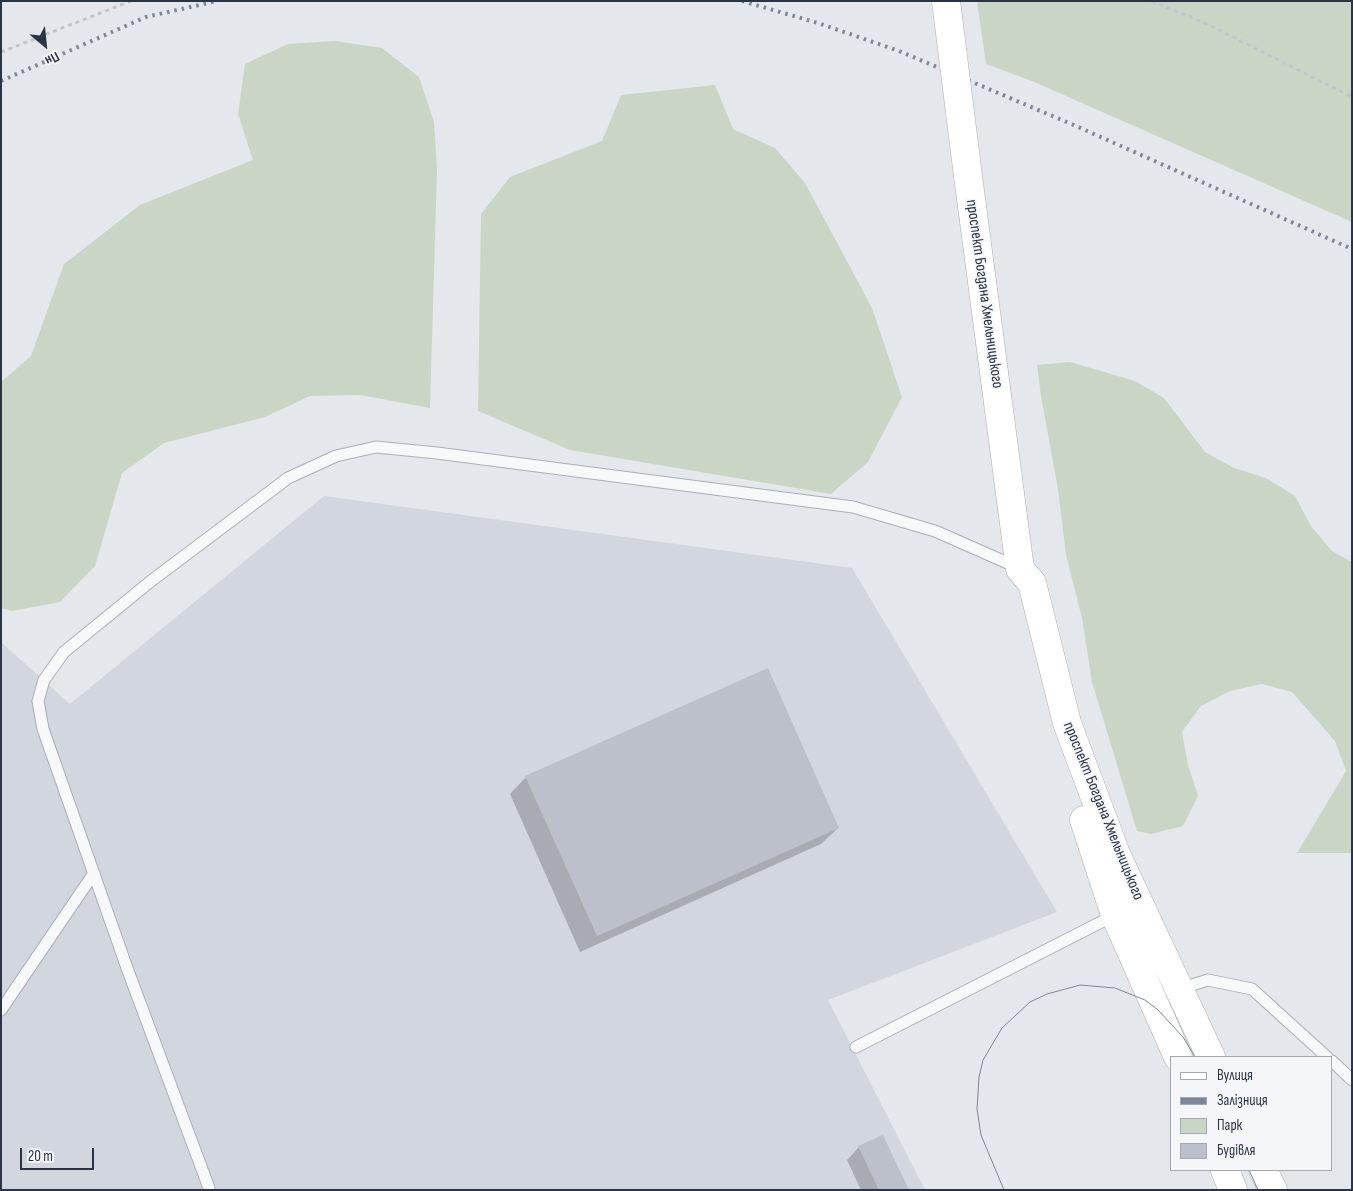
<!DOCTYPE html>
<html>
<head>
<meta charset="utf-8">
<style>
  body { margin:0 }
  #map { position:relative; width:1353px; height:1191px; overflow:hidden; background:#e4e7ec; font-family:"Sofia Sans Condensed",sans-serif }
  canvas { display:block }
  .frame { position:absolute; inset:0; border:2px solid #2b3445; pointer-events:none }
  .legend { position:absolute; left:1170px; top:1056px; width:162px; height:115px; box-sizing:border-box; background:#f4f6f9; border:1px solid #a4a8b1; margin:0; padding:6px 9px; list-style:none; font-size:15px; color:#2b3445 }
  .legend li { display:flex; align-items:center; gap:10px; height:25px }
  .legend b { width:25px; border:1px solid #a4a8b1 }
  .north { position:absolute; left:20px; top:20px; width:50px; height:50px; -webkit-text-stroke:4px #f4f6f9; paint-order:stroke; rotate:152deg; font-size:14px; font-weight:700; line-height:20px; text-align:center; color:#2b3445 }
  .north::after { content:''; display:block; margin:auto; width:18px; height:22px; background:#2b3445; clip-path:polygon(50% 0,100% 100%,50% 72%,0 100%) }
  .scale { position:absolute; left:20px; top:1148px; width:74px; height:22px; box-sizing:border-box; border:2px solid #2b3445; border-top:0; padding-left:6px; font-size:15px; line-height:18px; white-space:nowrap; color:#2b3445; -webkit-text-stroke:4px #f4f6f9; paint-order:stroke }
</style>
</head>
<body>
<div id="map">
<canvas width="1353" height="1191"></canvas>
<div class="frame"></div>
<ul class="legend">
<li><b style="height:6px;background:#fff"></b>Вулиця</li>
<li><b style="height:6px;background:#7d8696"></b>Залізниця</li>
<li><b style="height:14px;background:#c9d6c5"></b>Парк</li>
<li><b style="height:14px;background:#bbc0ca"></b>Будівля</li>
</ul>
<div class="north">Пн</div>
<div class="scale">20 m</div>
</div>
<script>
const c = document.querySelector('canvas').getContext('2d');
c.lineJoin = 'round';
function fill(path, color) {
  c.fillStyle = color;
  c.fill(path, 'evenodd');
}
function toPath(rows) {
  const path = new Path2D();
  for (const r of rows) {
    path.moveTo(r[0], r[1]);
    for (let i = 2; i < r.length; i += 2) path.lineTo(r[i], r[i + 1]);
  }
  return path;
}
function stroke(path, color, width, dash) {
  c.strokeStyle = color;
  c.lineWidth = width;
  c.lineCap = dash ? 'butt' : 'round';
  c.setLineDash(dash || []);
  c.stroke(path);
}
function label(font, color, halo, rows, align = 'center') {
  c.font = font + ' "Sofia Sans Condensed",sans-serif';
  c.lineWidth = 4;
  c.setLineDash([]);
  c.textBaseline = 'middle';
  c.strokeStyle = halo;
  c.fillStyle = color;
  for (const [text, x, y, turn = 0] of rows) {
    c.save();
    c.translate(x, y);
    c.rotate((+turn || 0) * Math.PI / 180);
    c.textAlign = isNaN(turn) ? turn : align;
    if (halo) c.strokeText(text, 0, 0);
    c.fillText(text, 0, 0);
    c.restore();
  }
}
fill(toPath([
  [324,496,852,568,1057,912,828,1000,925,1190,1,1190,1,642,70,704]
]), '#d2d6de');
fill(toPath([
  [977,1,1352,1,1352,222,1032,81,986,64],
  [335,41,382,48,419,77,434,122,437,169,430,408,360,395,310,396,265,417,164,443,122,473,95,566,60,602,12,611,1,608,1,382,31,356,64,264,140,205,253,160,238,114,245,64,288,44],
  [715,85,733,129,775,148,805,183,872,308,902,397,868,462,831,494,570,450,478,411,481,214,510,177,602,141,621,95],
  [1070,362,1135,381,1164,398,1205,452,1234,468,1266,478,1295,496,1311,526,1332,551,1352,562,1352,853,1297,853,1346,771,1335,741,1292,692,1262,684,1230,691,1201,706,1182,732,1188,765,1198,796,1183,826,1151,834,1137,831,1092,682,1082,618,1066,555,1058,489,1041,396,1037,365]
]), '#c9d6c5');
fill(toPath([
  [526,777,838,828,821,844,580,952,510,794],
  [859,1147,908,1190,861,1190,847,1160]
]), '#0003');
fill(toPath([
  [768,668,839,828,597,936,525,776],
  [883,1135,909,1190,879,1190,858,1146]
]), '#bbc0ca');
const service = toPath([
  [1179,989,1208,980,1252,989,1327,1057],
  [1,1010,94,873],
  [856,1047,1115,915],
  [1332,1061,1352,1080],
  [209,1188,127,968,43,729,38,701,44,680,64,652,151,581,288,478,336,456,376,447,437,453,853,507,935,531,1019,568]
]);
const secondary = toPath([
  [968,176,1020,569,1032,583,1067,723,1116,854,1211,1057],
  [1084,820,1115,915,1178,1057],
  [1225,1170,1233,1190],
  [1263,1170,1273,1190]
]);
stroke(service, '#a9aeb7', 13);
stroke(secondary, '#a9aeb7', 29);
stroke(toPath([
  [1152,1,1207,24,1352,97],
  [1,52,131,1]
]), '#c2c5cb', 3, [4, 4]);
stroke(service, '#f7f8fa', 11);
stroke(secondary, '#fff', 28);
stroke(toPath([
  [1249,1170,1258,1190],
  [1004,1190,981,1135,977,1109,979,1077,983,1060,1002,1028,1030,1002,1047,994,1080,985,1115,988,1145,1000,1158,1010,1183,1037,1195,1057]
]), '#7d8696', 1);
stroke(toPath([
  [742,1,818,23,899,51,1076,126,1352,249],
  [1,81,146,17,217,1]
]), '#7d8696', 4, [2.5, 5]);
const secondaryBridge = toPath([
  [946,1,968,176]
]);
stroke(secondaryBridge, '#a9aeb7', 29, []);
stroke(secondaryBridge, '#fff', 28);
label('16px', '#2b3445', '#f4f6f9', [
  ["проспект Богдана Хмельницького",984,294,82],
  ["проспект Богдана Хмельницького",1103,811,68]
]);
</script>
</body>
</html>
